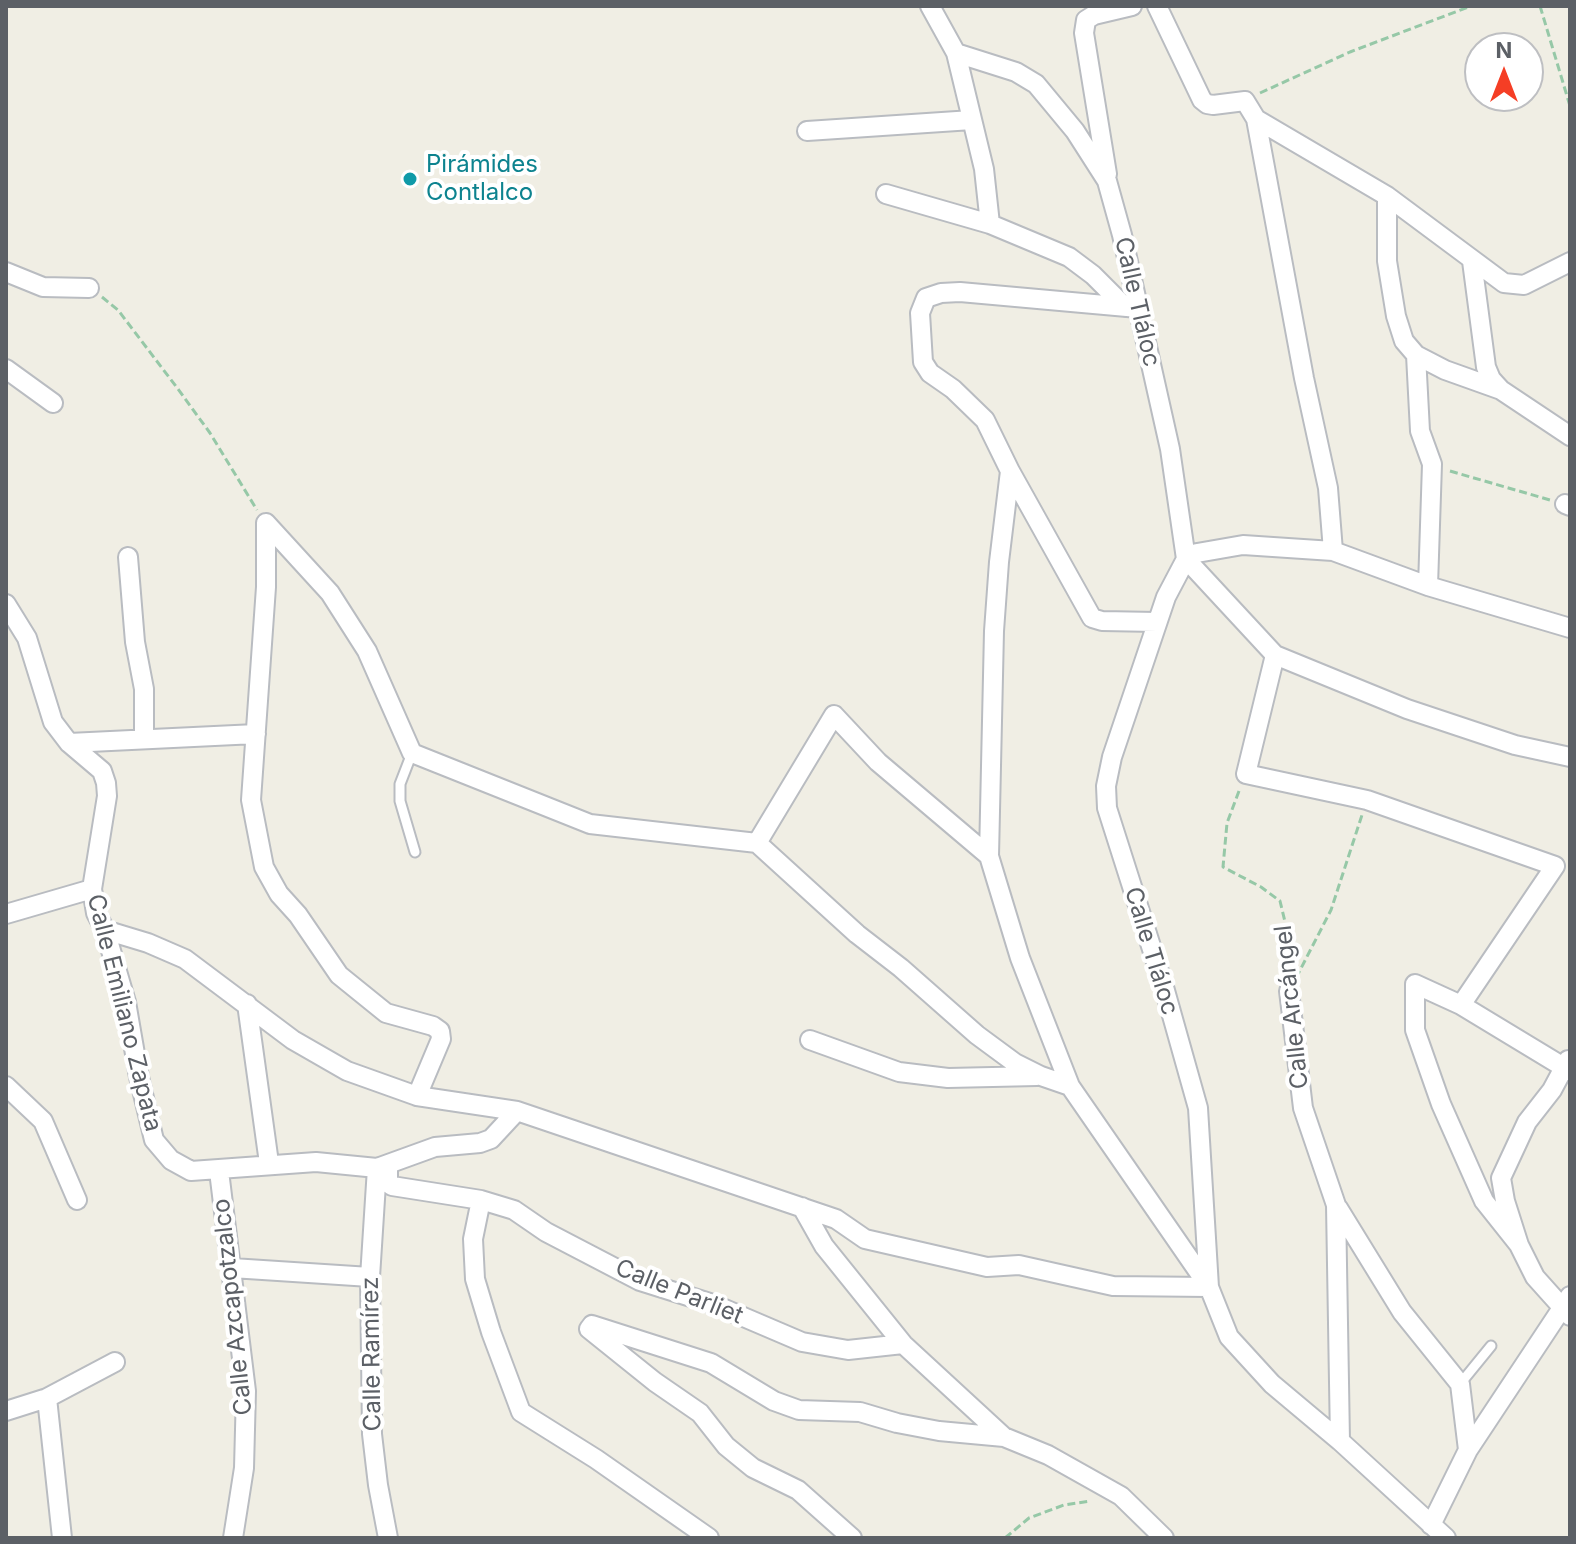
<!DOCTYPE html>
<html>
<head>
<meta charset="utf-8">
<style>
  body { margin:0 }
  #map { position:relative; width:1576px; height:1544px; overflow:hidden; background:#f0eee4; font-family:Inter,sans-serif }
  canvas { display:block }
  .frame { position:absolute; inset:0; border:8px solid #5c6066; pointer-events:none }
  .north { position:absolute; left:1464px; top:32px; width:80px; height:80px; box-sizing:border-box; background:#fff; border:2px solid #bebfc2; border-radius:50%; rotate:0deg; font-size:22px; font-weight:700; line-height:32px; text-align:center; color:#5c6066 }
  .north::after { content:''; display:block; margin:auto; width:28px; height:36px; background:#f53e25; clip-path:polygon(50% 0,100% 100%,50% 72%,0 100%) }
</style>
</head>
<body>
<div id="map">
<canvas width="1576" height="1544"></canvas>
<div class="frame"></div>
<div class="north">N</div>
</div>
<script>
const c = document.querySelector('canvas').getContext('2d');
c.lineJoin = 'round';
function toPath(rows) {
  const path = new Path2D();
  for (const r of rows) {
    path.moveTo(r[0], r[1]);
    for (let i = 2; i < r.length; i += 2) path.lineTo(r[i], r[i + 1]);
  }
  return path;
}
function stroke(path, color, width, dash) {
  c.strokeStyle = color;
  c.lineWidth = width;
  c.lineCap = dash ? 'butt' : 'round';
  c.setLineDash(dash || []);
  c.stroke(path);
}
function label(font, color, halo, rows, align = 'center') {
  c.font = font + ' Inter,sans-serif';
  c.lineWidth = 8;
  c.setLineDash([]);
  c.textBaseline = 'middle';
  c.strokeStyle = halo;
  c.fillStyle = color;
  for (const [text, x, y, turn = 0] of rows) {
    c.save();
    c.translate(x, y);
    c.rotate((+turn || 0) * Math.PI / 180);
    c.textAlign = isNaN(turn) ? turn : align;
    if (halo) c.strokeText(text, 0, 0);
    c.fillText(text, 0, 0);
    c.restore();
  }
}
const service = toPath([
  [412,753,400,784,400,801,415,852],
  [1460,1384,1491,1346]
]);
const minor = toPath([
  [930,6,956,53,1016,72,1036,84,1075,131,1107,181,1122,235,1170,449,1186,559,1166,597,1112,757,1106,786,1107,808,1164,987,1198,1108,1209,1287],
  [1157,6,1202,100,1207,104,1213,105,1245,101,1256,119,1304,378,1328,488,1333,551],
  [956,53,984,169,990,224],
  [1256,119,1387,196,1504,283,1524,285,1570,262],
  [807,131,972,120],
  [1107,174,1084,33,1086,20,1094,15,1132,6],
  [886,194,990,224,1069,257,1093,275,1125,307],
  [1387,196,1387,261,1396,316,1404,341,1416,355,1445,370,1501,390,1570,436],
  [1472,261,1486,367,1491,379,1501,390],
  [6,272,43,287,89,288],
  [1416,355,1420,431,1432,464,1428,586],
  [6,369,53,403],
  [1010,471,1092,618,1102,621,1157,622],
  [1565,504,1570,506],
  [266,523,330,593,367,651,412,753,590,824,757,843,857,934,901,968,977,1035,1015,1063,1041,1076,1070,1086],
  [266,523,266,587,251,800,264,867,279,894,298,915,339,975,386,1013,433,1026,440,1031,441,1039,417,1096],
  [128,557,135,642,144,689,144,738],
  [6,604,27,638,53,722,69,743,102,771,106,783,107,796,92,889,96,913,105,930,126,1002,139,1077,154,1140,171,1160,191,1171,316,1162,377,1168,435,1147,480,1143,491,1139,517,1111],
  [1570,628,1428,586,1333,551,1243,545,1197,553,1186,559,1275,655,1407,709,1515,745,1570,757],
  [1275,655,1246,774,1367,800,1555,866,1461,1005],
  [69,743,256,734],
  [757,843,834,715,878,762,989,856,1020,958,1070,1086,1209,1287,1229,1337,1272,1384,1340,1441,1446,1538],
  [989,856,994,631,999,562,1010,471,985,420,953,389,930,373,923,362,920,313,926,298,941,293,960,292,1138,308],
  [6,914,92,889],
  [105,930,148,943,185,959,293,1040,347,1071,417,1096,517,1111,836,1219,865,1239,987,1267,1019,1265,1113,1286,1209,1287],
  [1289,991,1303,1108,1336,1205,1340,1441],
  [247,1004,269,1163],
  [810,1040,899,1072,948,1078,1037,1076],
  [1568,1060,1552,1090,1527,1122,1501,1178,1505,1201,1519,1245,1535,1277,1570,1316],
  [6,1086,43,1121,77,1200],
  [388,1165,388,1183,392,1186,481,1200,514,1210,546,1232,640,1281,713,1304,802,1342,848,1350,903,1344],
  [377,1168,370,1277,372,1434,378,1485,388,1538],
  [219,1171,246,1391,244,1468,233,1538],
  [481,1200,473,1239,475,1279,491,1332,521,1412,596,1459,709,1538],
  [802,1207,824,1246,903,1344,1004,1437,1048,1455,1121,1496,1164,1538],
  [1338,1208,1402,1312,1460,1384,1468,1450],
  [1519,1245,1484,1201,1441,1104,1415,1030,1415,984,1461,1005,1570,1071],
  [232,1268,370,1277],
  [589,1329,592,1325,711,1363,774,1401,799,1410,860,1412,897,1423,939,1431,1004,1437],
  [589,1329,655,1382,700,1413,726,1446,753,1468,798,1490,852,1538],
  [47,1398,62,1538],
  [6,1411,47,1398,115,1362],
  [1431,1525,1468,1450,1570,1296]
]);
stroke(service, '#b9bcc1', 13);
stroke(minor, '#b9bcc1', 22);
stroke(toPath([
  [1540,6,1570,106],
  [1260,93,1350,52,1471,6],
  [102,297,118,310,178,389,210,433,257,510],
  [1450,471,1550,500],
  [1239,791,1227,823,1223,867,1261,887,1280,901,1287,930,1288,975],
  [1296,978,1331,910,1362,815],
  [1005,1538,1029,1518,1064,1505,1091,1501]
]), '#96c8a7', 3, [8, 4]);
stroke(service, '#fff', 9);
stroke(minor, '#fff', 18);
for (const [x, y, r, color] of [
  [410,179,8,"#0f9aa8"]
]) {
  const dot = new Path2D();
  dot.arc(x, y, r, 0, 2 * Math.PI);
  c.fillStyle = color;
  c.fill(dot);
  stroke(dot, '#fff', 3);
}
label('24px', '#0d838f', '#fff', [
  ["Pirámides",426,165],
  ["Contlalco",426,193]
], 'left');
label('24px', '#5c6066', '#fff', [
  ["Calle Tláloc",1137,302,77],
  ["Calle Tláloc",1151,951,73],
  ["Calle Arcángel",1292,1007,-96],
  ["Calle Emiliano Zapata",124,1013,76],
  ["Calle Parliet",679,1292,22],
  ["Calle Azcapotzalco",233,1307,-96],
  ["Calle Ramírez",372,1354,-91]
]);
</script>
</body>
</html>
